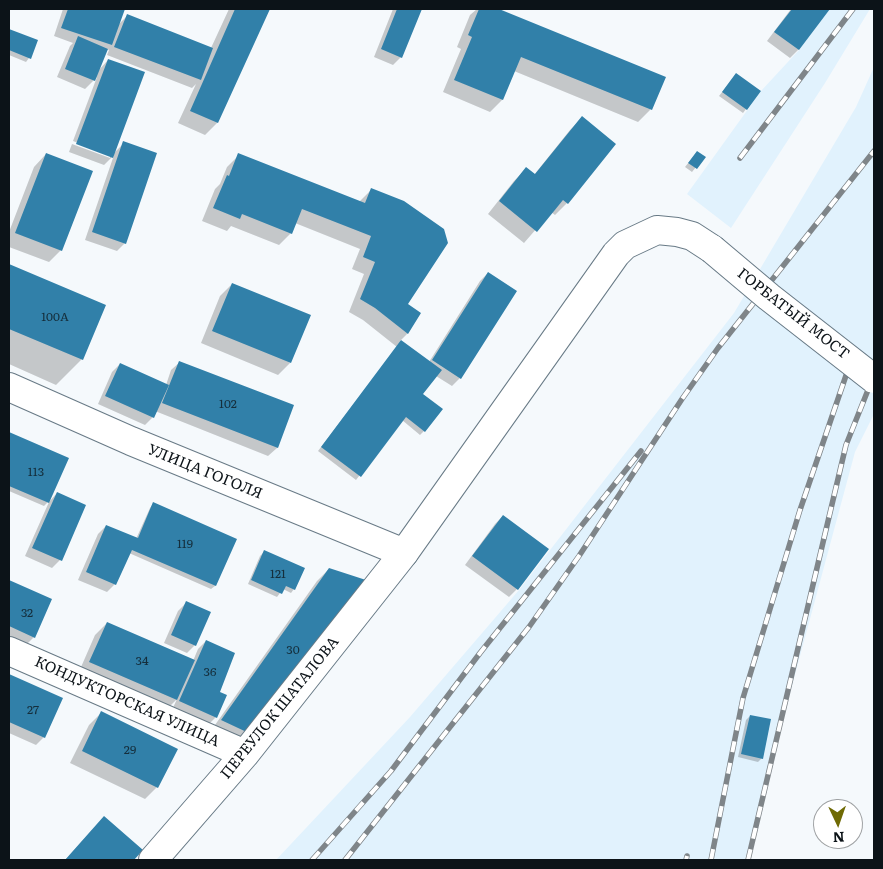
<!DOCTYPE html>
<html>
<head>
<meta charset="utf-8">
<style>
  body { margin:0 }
  #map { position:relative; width:883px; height:869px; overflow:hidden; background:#f5f9fc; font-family:Literata,serif }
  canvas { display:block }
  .frame { position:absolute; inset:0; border:10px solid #0c1318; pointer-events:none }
  .north { position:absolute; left:813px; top:799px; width:50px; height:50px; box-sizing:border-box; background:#fff; border:1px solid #9ea1a3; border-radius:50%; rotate:177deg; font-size:14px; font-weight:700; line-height:20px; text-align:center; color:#0c1318 }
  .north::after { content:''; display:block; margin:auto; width:18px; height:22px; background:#6f6a04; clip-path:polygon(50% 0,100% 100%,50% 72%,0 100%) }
</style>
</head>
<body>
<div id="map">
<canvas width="883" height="869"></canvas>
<div class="frame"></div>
<div class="north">N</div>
</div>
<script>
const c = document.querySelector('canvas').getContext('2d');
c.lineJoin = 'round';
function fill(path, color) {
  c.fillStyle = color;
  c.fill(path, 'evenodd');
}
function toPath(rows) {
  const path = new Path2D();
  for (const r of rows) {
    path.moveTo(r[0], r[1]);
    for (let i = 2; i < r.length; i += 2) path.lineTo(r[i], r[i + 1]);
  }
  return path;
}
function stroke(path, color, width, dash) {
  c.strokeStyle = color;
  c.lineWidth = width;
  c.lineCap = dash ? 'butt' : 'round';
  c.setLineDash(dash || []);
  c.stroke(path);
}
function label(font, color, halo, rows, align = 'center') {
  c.font = font + ' Literata,serif';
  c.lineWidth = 4;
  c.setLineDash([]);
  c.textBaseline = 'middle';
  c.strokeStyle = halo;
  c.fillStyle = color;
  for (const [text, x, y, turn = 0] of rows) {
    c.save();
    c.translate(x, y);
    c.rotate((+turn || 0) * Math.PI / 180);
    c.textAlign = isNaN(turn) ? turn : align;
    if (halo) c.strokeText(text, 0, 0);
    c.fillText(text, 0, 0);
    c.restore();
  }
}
fill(toPath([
  [830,9,870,9,825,83,731,228,687,194,761,91,799,50],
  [874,67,874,414,855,452,745,860,276,860,410,717,519,590,734,313,856,107]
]), '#e1f2fd');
fill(toPath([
  [63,9,123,9,118,25,127,16,211,48,229,9,268,9,217,123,205,135,178,123,196,84,192,88,107,55,109,50,107,49,98,71,108,60,114,153,124,143,125,243,117,251,85,240,114,155,104,165,69,152,72,144,110,158,110,155,73,141,97,77,85,89,57,77,70,46,73,43,54,36],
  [393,9,421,9,401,57,393,65,374,57],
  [477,9,495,9,664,77,650,110,638,122,514,71,502,100,490,112,443,92,461,49,457,47,470,15],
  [791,9,828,9,798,50,790,58,767,41],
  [9,30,36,41,29,58,26,62,9,55],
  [736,74,746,109,743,113,719,96],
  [582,118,614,144,567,203,555,215,551,212,524,243,488,214,514,181,526,169,534,175,570,130],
  [697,152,704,157,692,172,685,167],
  [46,154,61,250,49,262,9,247,9,232,34,167],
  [239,155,359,202,372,189,406,305,420,314,407,334,400,341,429,362,480,281,488,273,460,378,452,386,436,376,422,394,424,431,420,435,402,420,356,480,318,451,397,347,363,320,349,312,364,274,352,269,360,249,295,223,291,233,279,245,231,226,227,231,202,221,215,189,220,184,227,167],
  [9,266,104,306,82,359,56,385,9,364],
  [232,284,290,363,278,375,201,343,220,296],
  [180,362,293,406,277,448,268,456,155,411,153,417,145,425,98,404,112,372,120,364,166,385,171,370],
  [9,433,67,459,48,502,44,506,9,491],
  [57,493,60,560,52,568,25,556,49,502],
  [153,504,235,540,215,586,211,589,129,553,115,584,107,592,78,580,98,534,106,526,136,539,150,508],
  [503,516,517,589,509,597,465,565,495,524],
  [264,552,294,589,291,593,283,589,277,597,248,584,260,556],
  [329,569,240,746,210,732,317,581],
  [9,581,34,637,26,645,9,638],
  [186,603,195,645,187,653,164,643,178,611],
  [107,623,193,661,198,649,206,641,219,692,216,717,208,725,172,710,177,699,164,712,78,674,95,635],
  [9,676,61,699,44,737,36,745,9,733],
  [101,713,157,787,145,799,70,763,89,725],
  [750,716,762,758,758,762,738,757,746,720],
  [92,830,141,850,132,860,65,860]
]), '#0003');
fill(toPath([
  [68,9,125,9,112,45,61,28],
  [235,9,270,9,218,123,190,111],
  [397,9,422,9,402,58,381,49],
  [479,9,499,9,666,77,652,110,521,57,503,100,454,80,472,37,468,35],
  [792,9,830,9,799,50,774,32],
  [127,14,213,48,201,80,114,47],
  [9,29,38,40,31,59,9,50],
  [78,36,108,49,95,81,65,69],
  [108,59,145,72,113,158,76,144],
  [736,73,761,91,747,110,722,92],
  [582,116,616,144,568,204,563,200,537,232,499,201,526,167,535,174],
  [123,141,157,153,126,244,92,232],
  [697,151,706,157,697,169,688,163],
  [46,153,93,171,62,251,15,233],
  [238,153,365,203,371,188,404,201,444,229,448,243,408,304,421,313,408,334,375,308,360,299,375,262,363,257,371,236,302,209,292,234,242,214,240,219,213,208,227,175,229,176],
  [9,264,106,305,83,360,9,329],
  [488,272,517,291,461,379,432,360],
  [232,283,311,315,291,363,212,331],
  [401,340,442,370,423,394,443,409,425,432,406,417,361,477,321,447],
  [179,361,294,405,278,448,162,403],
  [120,363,169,385,154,418,105,396],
  [9,432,69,458,49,503,9,486],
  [57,492,86,505,62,561,32,548],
  [153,502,237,539,216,586,132,550,116,585,86,572,106,525,138,538],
  [503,515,549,549,518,590,472,556],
  [264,550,305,568,295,590,286,586,282,594,251,580],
  [329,568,369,581,253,735,221,720],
  [9,580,52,599,35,638,9,626],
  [186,601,211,612,196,646,171,635],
  [107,622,195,660,177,700,89,662],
  [206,640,235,653,220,692,227,695,217,718,179,701],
  [9,674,63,698,45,738,9,722],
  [101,711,178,749,158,788,82,751],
  [750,715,771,719,763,759,741,754],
  [104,816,143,850,134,860,65,860]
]), '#3180a9');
const minor = toPath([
  [9,651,245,754],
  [153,860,245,754,404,553]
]);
const secondary = toPath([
  [9,387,131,441,404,553,616,254,625,245,657,230,677,232,692,236,712,249]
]);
stroke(minor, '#687a86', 30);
stroke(secondary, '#687a86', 30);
stroke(minor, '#fff', 28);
stroke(secondary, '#fff', 28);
const rail = toPath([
  [740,158,853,9],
  [312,860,391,771,480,653,641,451],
  [345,860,529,627,579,556,682,399,718,348,874,151],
  [686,860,687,856],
  [711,860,743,698,800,510,853,355],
  [748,860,846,445,874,375]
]);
stroke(rail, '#7f8589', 5.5);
stroke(rail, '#fff', 4, [11]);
const secondaryBridge = toPath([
  [712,249,769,297,874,379]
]);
stroke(secondaryBridge, '#687a86', 30, []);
stroke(secondaryBridge, '#fff', 28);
label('12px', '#152e3c', null, [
  ["100А",55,317],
  ["102",228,404],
  ["113",36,472],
  ["119",185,544],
  ["121",278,574],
  ["32",27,613],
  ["30",293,650],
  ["34",142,661],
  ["36",210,672],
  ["27",33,710],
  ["29",130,750]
]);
label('15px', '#0c1318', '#fff', [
  ["ГОРБАТЫЙ МОСТ",793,314,38],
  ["УЛИЦА ГОГОЛЯ",205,472,22],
  ["КОНДУКТОРСКАЯ УЛИЦА",127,702,24],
  ["ПЕРЕУЛОК ШАТАЛОВА",280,708,-51]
]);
</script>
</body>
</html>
